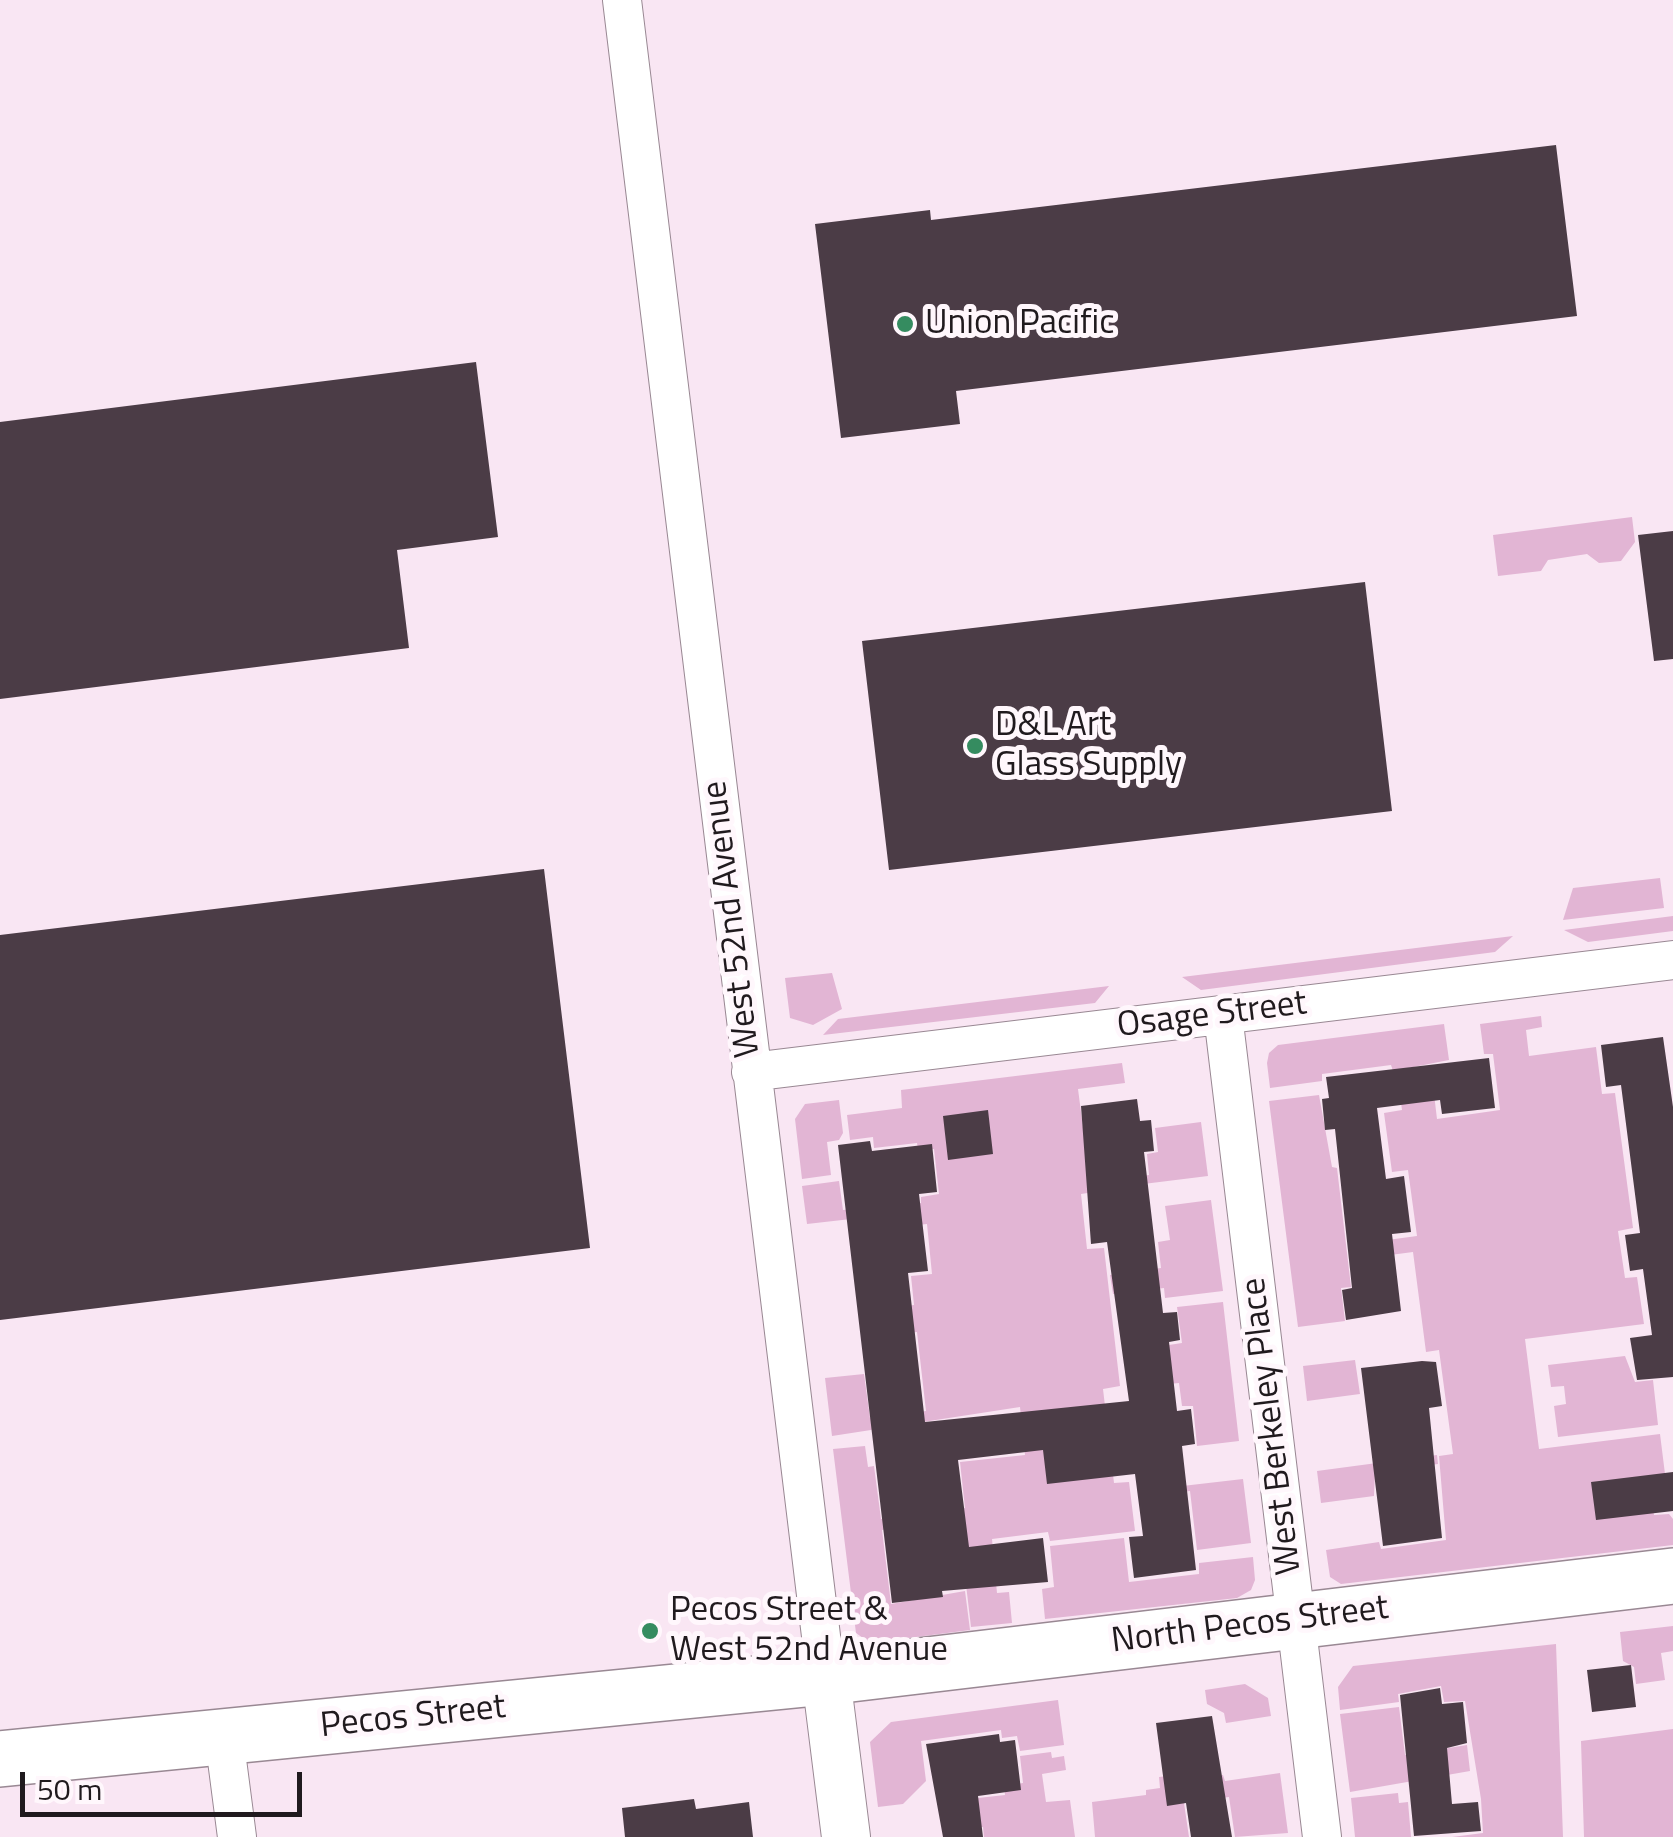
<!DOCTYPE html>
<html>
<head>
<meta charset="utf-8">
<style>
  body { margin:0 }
  #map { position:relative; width:1673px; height:1837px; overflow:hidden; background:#f9e6f3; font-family:"Titillium Web",sans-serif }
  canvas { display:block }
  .scale { position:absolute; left:20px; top:1772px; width:282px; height:45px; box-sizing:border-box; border:5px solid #201a1e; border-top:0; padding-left:12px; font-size:30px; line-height:35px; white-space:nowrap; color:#201a1e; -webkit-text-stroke:8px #fff7fc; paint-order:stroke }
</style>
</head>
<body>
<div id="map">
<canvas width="1673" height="1837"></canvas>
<div class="scale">50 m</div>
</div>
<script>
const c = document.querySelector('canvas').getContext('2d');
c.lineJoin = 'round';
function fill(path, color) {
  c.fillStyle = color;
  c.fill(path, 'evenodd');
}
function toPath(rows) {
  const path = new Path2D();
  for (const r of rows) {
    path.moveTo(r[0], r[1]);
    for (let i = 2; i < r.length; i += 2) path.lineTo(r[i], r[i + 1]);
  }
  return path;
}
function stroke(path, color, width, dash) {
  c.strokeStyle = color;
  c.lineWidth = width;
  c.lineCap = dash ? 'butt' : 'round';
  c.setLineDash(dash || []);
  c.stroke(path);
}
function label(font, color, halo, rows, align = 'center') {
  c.font = font + ' "Titillium Web",sans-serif';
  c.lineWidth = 10;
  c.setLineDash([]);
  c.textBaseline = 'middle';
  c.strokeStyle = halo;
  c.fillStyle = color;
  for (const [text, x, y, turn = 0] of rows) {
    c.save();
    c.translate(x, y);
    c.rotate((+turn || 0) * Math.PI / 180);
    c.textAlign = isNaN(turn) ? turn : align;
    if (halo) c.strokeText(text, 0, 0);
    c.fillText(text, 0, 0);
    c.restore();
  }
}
fill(toPath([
  [1632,517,1635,542,1621,561,1599,563,1587,554,1548,560,1541,571,1498,576,1493,535],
  [1660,878,1664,908,1563,920,1573,888],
  [1673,916,1673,931,1588,942,1564,930],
  [1513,936,1495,952,1201,990,1182,977],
  [832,973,842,1009,813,1025,790,1018,785,978],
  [1109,986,1095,1003,823,1035,838,1019],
  [1541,1016,1542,1027,1526,1030,1529,1056,1596,1047,1602,1094,1615,1093,1633,1228,1618,1231,1625,1278,1637,1277,1644,1324,1525,1339,1539,1449,1660,1434,1665,1474,1649,1477,1654,1515,1669,1514,1673,1519,1673,1545,1341,1584,1330,1577,1326,1550,1379,1542,1381,1549,1446,1540,1439,1456,1453,1454,1439,1350,1426,1352,1413,1252,1352,1260,1350,1245,1417,1236,1408,1170,1392,1172,1384,1113,1402,1110,1397,1074,1431,1069,1437,1119,1500,1110,1493,1054,1484,1054,1480,1024],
  [1444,1024,1449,1060,1393,1071,1391,1065,1322,1074,1322,1081,1270,1088,1267,1063,1269,1053,1278,1045],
  [1122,1063,1125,1083,1078,1089,1085,1143,1101,1191,1081,1194,1087,1249,1104,1248,1120,1386,1103,1389,1114,1483,1129,1482,1135,1531,1050,1541,1048,1532,992,1539,997,1593,1009,1592,1012,1623,971,1627,961,1542,937,1512,965,1508,960,1462,1025,1455,1020,1407,832,1436,825,1378,864,1374,870,1418,926,1411,917,1332,862,1338,859,1311,914,1305,911,1276,932,1274,927,1224,899,1227,896,1206,921,1203,921,1197,939,1194,934,1149,918,1150,917,1143,874,1148,873,1137,850,1140,847,1115,902,1108,901,1090],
  [1319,1095,1332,1167,1337,1168,1351,1287,1341,1288,1345,1321,1298,1327,1269,1101],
  [839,1100,843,1133,839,1140,827,1142,831,1175,802,1179,795,1119,805,1104],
  [1201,1122,1208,1176,1103,1189,1103,1182,1149,1175,1147,1154,1158,1152,1155,1128],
  [839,1181,843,1210,894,1205,895,1214,807,1224,802,1186],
  [1211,1200,1223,1291,1165,1298,1164,1288,1113,1294,1110,1275,1161,1268,1158,1242,1170,1240,1165,1206],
  [1223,1302,1239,1441,1197,1446,1193,1406,1182,1406,1179,1383,1127,1388,1169,1345,1182,1343,1177,1307],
  [1625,1356,1635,1382,1653,1380,1658,1425,1558,1437,1554,1406,1566,1404,1564,1386,1551,1387,1548,1365],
  [1355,1360,1360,1394,1307,1401,1303,1366],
  [865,1446,868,1467,874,1466,881,1519,934,1513,936,1524,882,1530,891,1604,965,1591,970,1630,870,1643,856,1633,833,1449],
  [1437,1455,1438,1464,1375,1472,1374,1496,1321,1503,1317,1471],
  [1243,1479,1251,1543,1197,1550,1190,1491,1139,1497,1139,1491],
  [1124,1538,1129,1582,1199,1574,1199,1563,1253,1557,1255,1580,1251,1590,1237,1598,1045,1619,1042,1589,1054,1587,1050,1546],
  [1673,1626,1673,1651,1661,1653,1665,1680,1636,1684,1634,1667,1623,1661,1620,1632],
  [1556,1644,1563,1837,1452,1837,1483,1833,1481,1799,1465,1701,1444,1702,1441,1686,1398,1694,1399,1702,1340,1710,1338,1687,1353,1666],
  [1245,1684,1268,1698,1271,1716,1226,1723,1224,1713,1207,1704,1205,1690],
  [1058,1700,1064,1745,1020,1751,1017,1736,1002,1738,1001,1730,921,1741,926,1781,903,1804,878,1807,870,1742,891,1722],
  [1399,1707,1405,1755,1467,1745,1470,1771,1350,1792,1340,1714],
  [1673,1729,1673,1837,1584,1837,1581,1741],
  [1051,1752,1052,1758,1064,1756,1066,1770,1042,1774,1046,1802,1070,1800,1075,1837,984,1837,983,1827,959,1830,978,1798,1005,1795,1004,1786,1023,1783,1020,1756],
  [1280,1773,1288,1833,1235,1837,1229,1797,1184,1803,1189,1837,1095,1837,1092,1802,1146,1795,1146,1790,1160,1788,1159,1777,1176,1775,1178,1780,1223,1775,1225,1781],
  [1398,1793,1399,1803,1408,1802,1411,1837,1355,1837,1351,1798]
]), '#e2b5d4');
fill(toPath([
  [1556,145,1577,316,956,391,960,424,841,438,815,224,930,210,931,220],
  [476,362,498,537,397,550,409,648,0,699,0,422],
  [1673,531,1673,659,1654,661,1638,535],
  [1365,582,1392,811,889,870,862,641],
  [544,869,590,1248,0,1320,0,935],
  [1663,1037,1673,1107,1673,1377,1637,1380,1630,1338,1652,1335,1643,1269,1630,1271,1625,1235,1640,1233,1621,1085,1606,1087,1601,1045],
  [1489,1058,1495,1108,1442,1114,1440,1100,1377,1108,1386,1179,1404,1176,1411,1232,1392,1234,1401,1311,1346,1320,1342,1290,1352,1288,1335,1129,1325,1130,1322,1099,1329,1098,1326,1077],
  [1137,1099,1140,1121,1151,1120,1154,1151,1144,1152,1163,1313,1177,1312,1180,1340,1169,1342,1177,1411,1191,1409,1195,1444,1182,1446,1196,1570,1134,1578,1129,1537,1143,1536,1135,1474,1047,1484,1043,1450,958,1460,969,1547,1043,1538,1048,1582,942,1591,943,1597,892,1603,838,1145,870,1141,872,1151,932,1144,937,1192,919,1194,928,1271,908,1273,925,1422,1129,1401,1107,1242,1091,1244,1081,1106],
  [988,1110,993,1154,948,1160,943,1116],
  [1422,1361,1436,1362,1442,1406,1429,1408,1442,1538,1383,1546,1361,1368],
  [1673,1472,1673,1511,1596,1520,1591,1482],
  [1631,1665,1636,1707,1592,1712,1587,1670],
  [1440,1688,1442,1704,1463,1702,1467,1743,1447,1748,1452,1804,1478,1802,1481,1831,1414,1836,1400,1695],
  [1212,1716,1232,1837,1191,1837,1186,1803,1167,1806,1156,1723],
  [999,1734,1000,1742,1015,1740,1021,1790,978,1796,983,1837,943,1837,926,1744],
  [694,1799,696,1809,749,1802,753,1837,625,1837,622,1808]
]), '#4b3c46');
const minor = toPath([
  [622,0,826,1677],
  [1223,1015,1322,1837],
  [751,1072,1673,960],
  [224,1737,237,1837]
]);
const tertiary = toPath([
  [826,1677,846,1837]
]);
const secondary = toPath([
  [0,1759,826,1677,1673,1576]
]);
stroke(minor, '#998893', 40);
stroke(tertiary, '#998893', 50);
stroke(secondary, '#998893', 58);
stroke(minor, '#fff', 38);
stroke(tertiary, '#fff', 48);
stroke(secondary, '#fff', 55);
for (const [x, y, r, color] of [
  [905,324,10,"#358c60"],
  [975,746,10,"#358c60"],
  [650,1631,10,"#358c60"]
]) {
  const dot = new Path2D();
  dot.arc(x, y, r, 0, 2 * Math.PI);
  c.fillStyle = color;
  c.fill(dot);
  stroke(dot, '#fff7fc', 4);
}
label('35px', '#201a1e', '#fff7fc', [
  ["Union Pacific",925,324],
  ["D&L Art",995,726],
  ["Glass Supply",995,766],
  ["Pecos Street &",670,1611],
  ["West 52nd Avenue",670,1651]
], 'left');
label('35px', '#201a1e', '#fff7fc', [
  ["West 52nd Avenue",733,919,-97],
  ["Osage Street",1212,1016,-7],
  ["West Berkeley Place",1273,1426,-97],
  ["North Pecos Street",1250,1626,-7],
  ["Pecos Street",413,1718,-6]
]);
</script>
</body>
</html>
